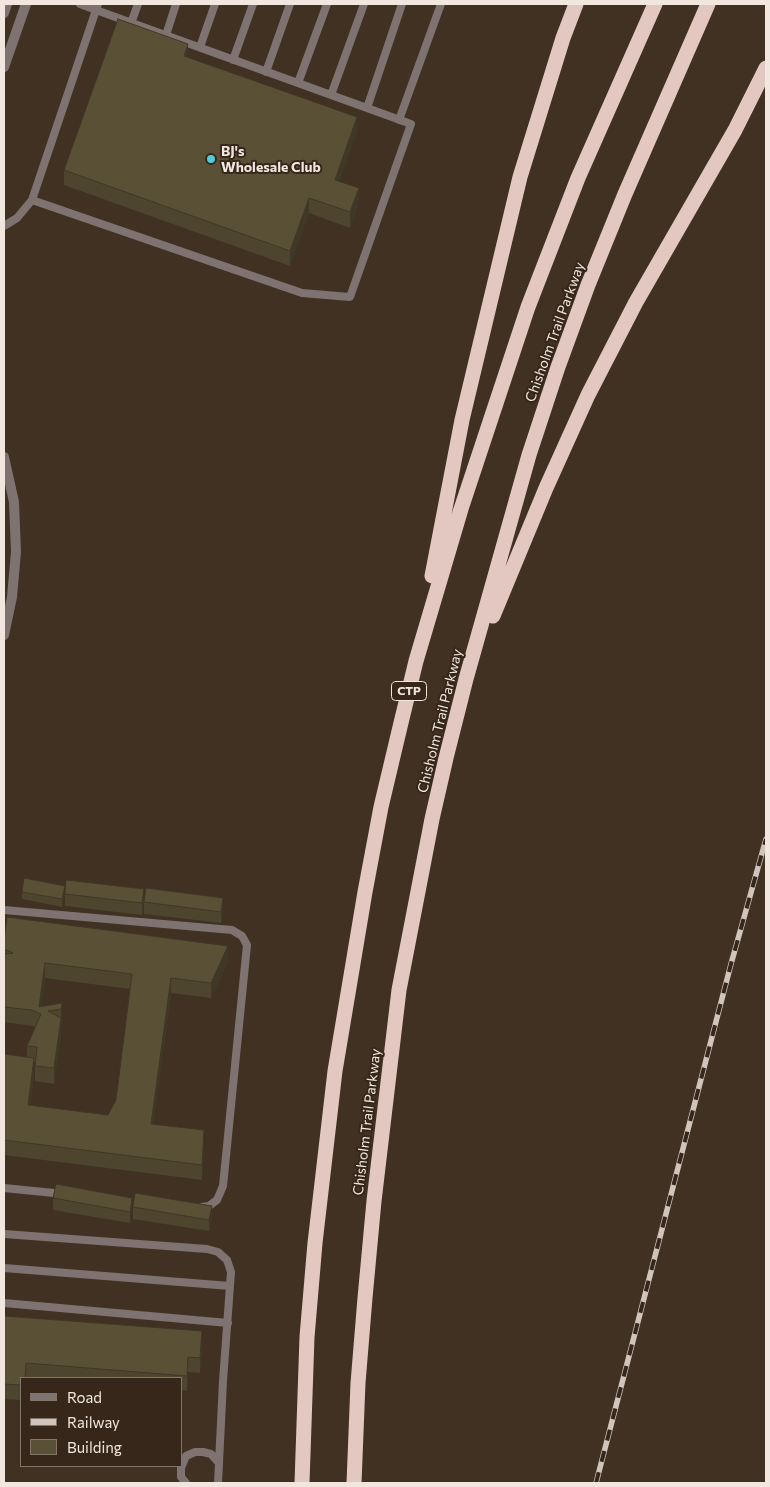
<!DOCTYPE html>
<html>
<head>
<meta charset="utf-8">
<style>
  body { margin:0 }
  #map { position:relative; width:770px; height:1487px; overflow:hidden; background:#403123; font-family:Commissioner,sans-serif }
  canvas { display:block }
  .frame { position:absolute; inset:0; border:5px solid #f1e7df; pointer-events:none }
  .legend { position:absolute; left:20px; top:1377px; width:162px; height:90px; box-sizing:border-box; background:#36271a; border:1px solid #817469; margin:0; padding:6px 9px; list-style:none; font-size:15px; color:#f1e7df }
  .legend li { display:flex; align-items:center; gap:10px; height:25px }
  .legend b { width:25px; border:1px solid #817469 }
</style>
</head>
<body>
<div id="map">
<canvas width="770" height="1487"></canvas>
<div class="frame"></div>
<ul class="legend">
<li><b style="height:6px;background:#7e7370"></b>Road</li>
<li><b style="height:6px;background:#d0c5bc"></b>Railway</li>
<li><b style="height:14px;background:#5a5036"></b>Building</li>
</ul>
</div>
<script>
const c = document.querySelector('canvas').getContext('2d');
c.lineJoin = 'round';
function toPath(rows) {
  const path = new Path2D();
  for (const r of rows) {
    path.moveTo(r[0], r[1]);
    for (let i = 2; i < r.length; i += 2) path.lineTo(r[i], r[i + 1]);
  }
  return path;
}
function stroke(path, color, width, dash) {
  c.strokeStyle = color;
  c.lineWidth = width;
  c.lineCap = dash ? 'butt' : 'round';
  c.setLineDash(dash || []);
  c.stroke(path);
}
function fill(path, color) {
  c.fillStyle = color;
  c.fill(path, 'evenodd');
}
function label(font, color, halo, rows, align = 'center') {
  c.font = font + ' Commissioner,sans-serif';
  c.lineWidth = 4;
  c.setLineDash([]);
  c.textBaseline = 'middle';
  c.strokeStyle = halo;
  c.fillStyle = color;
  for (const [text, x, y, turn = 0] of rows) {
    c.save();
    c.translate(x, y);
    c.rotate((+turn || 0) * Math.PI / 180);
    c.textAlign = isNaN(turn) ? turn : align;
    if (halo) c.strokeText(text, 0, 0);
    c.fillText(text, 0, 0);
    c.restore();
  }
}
stroke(toPath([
  [80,4,96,10,98,4],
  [131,23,138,4],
  [166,35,176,4],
  [200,47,215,4],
  [233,60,253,4],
  [266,72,290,4],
  [298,83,327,4],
  [331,95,364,4],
  [399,120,441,4],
  [32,200,96,10,367,108],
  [4,226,17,218,32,200,302,293,350,297,411,124,367,108,402,4],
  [4,910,232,930,242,936,247,945,223,1186,217,1200,209,1206,202,1207],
  [4,1188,64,1194],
  [4,1234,207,1249,218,1252,227,1260,231,1272,223,1381,218,1483],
  [4,1268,230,1286],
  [4,1303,228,1323],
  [186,1483,181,1477,181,1468,186,1456,195,1452,203,1452,211,1454,219,1463]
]), '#7e7370', 8);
stroke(toPath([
  [4,13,7,4],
  [4,67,26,4],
  [4,457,14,502,16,552,12,597,4,635]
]), '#7e7370', 10);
stroke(toPath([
  [432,576,462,420,520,177,563,38,576,4],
  [493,616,546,488,588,395,636,302,735,130,766,68],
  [302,1483,307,1337,315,1243,335,1071,365,892,381,807,400,727,416,661,461,509,528,307,578,178,655,4],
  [354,1483,358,1383,365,1298,374,1201,399,990,432,819,446,758,466,679,529,455,558,367,588,285,625,194,708,4]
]), '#e3c8c2', 15);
const rail = toPath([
  [596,1483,731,964,766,839]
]);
stroke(rail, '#d0c5bc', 5.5);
stroke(rail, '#36271a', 4, [11]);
fill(toPath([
  [188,57,357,132,339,181,359,203,350,228,309,213,290,266,64,185,64,170],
  [22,892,65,894,62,907,22,899],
  [65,894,144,901,142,915,65,906],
  [144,902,223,909,221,923,144,914],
  [4,941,228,962,211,998,171,993,153,1124,204,1146,202,1180,4,1155,4,1054,27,1057,27,1046,36,1027,32,1026,4,1022],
  [45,978,130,989,116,1100,108,1115,30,1105,34,1074,34,1062,35,1062,35,1081,54,1084,61,1033,62,1003,41,1006],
  [53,1198,132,1209,130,1223,53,1210],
  [133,1207,212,1217,209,1231,133,1219],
  [4,1316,202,1347,200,1373,188,1372,187,1391,181,1390,181,1378,21,1378,21,1400,4,1399]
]), '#4d452e');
fill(toPath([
  [188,44,188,59,184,56],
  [357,117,357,132,335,195,335,180],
  [359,188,359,203,350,228,350,212],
  [309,198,309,213,290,266,290,251],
  [65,886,65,894,62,907,62,899],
  [144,889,144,901,142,915,142,903],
  [223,898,223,909,221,923,221,912],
  [228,946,228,962,211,998,211,983],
  [45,963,45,978,40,1014,39,1007],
  [171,978,171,993,151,1139,151,1124],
  [62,1003,62,1018,61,1025,61,1009],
  [61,1018,61,1033,54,1084,54,1068],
  [34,1058,34,1074,28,1120,28,1105],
  [204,1130,204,1146,202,1180,202,1165],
  [132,1198,132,1209,130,1223,130,1212],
  [212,1206,212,1217,209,1231,209,1220],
  [202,1331,202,1347,200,1373,200,1358],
  [188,1357,188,1372,187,1391,187,1376]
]), '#3f3826');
const building = toPath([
  [118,19,188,44,184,56,357,117,335,180,359,188,350,212,309,198,290,251,64,170,118,19],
  [24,878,65,886,62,899,22,892,24,878],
  [66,880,144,889,142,903,65,894,66,880],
  [146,888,223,898,221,912,144,902,146,888],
  [7,917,228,946,211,983,171,978,151,1124,204,1130,202,1165,4,1140,4,1054,34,1058,28,1105,108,1115,116,1100,132,974,45,963,39,1007,62,1003,61,1009,48,1011,61,1018,54,1068,35,1066,37,1047,27,1046,41,1014,32,1010,4,1007,4,963,5,954,13,953,4,949,4,941,7,917],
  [56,1184,132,1198,130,1212,53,1198,56,1184],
  [135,1193,212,1206,209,1220,133,1207,135,1193],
  [4,1316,202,1331,200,1358,188,1357,187,1376,26,1363,25,1378,21,1378,21,1385,4,1384,4,1316]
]);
fill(building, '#5a5036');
stroke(building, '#3f3826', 1);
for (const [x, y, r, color] of [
  [211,159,5,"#52cbd8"]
]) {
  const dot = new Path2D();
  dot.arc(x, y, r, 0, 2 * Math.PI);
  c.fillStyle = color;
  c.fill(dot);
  stroke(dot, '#36271a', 2);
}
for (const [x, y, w] of [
  [409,691,35]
]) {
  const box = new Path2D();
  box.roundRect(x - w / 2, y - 9.5, w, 19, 4);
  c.fillStyle = '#36271a';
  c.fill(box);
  stroke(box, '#f1e7df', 1);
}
label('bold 12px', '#f1e7df', null, [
  ["CTP",409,691]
]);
label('bold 14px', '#f1e7df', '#36271a', [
  ["BJ's",221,151],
  ["Wholesale Club",221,167]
], 'left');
label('14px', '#f1e7df', '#36271a', [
  ["Chisholm Trail Parkway",555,332,-70],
  ["Chisholm Trail Parkway",440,721,-76],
  ["Chisholm Trail Parkway",367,1122,-83]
]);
</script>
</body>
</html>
